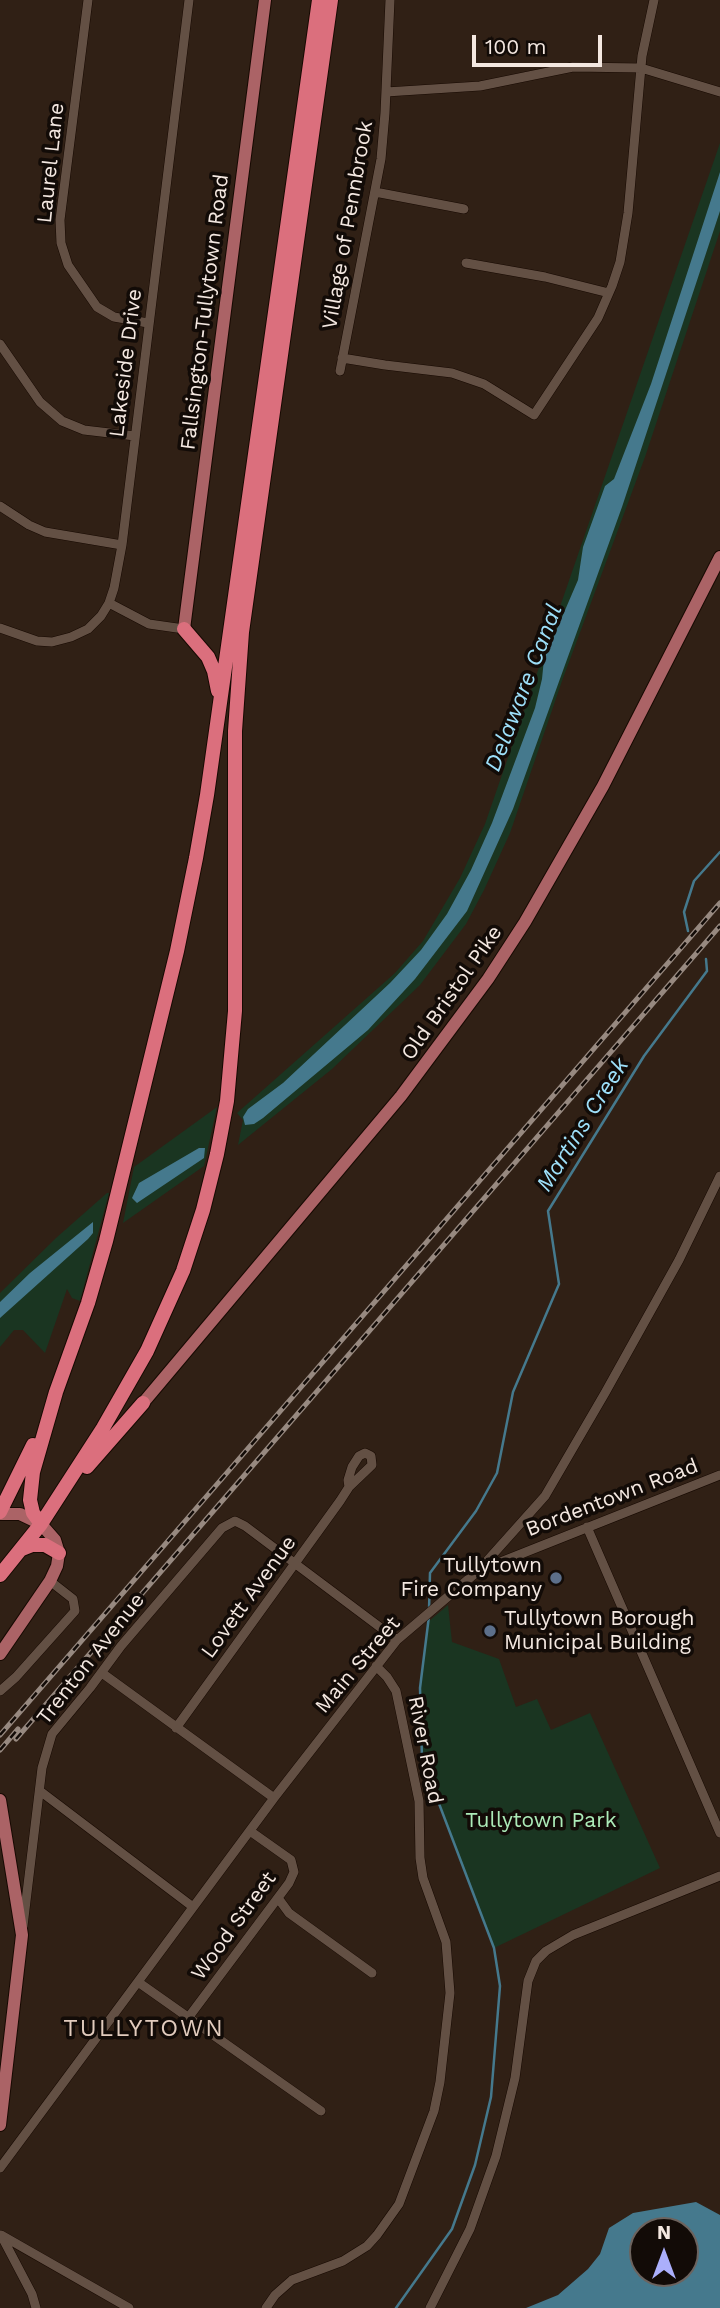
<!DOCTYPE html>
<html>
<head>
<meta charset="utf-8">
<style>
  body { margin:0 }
  #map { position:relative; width:720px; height:2308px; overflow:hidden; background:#302015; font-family:"Work Sans",sans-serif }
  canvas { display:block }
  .north { position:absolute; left:629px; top:2217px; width:70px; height:70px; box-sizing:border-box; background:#120b07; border:2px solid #6c635e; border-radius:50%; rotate:0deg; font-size:19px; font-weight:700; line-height:28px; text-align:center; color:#f4e8e1 }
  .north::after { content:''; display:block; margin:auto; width:24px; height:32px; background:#abaffb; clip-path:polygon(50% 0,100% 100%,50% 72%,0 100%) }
  .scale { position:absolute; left:472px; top:35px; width:130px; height:32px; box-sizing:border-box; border:4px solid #f4e8e1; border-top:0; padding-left:9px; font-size:21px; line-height:24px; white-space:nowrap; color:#f4e8e1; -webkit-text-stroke:5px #120b07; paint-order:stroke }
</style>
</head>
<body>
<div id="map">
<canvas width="720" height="2308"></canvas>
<div class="north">N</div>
<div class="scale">100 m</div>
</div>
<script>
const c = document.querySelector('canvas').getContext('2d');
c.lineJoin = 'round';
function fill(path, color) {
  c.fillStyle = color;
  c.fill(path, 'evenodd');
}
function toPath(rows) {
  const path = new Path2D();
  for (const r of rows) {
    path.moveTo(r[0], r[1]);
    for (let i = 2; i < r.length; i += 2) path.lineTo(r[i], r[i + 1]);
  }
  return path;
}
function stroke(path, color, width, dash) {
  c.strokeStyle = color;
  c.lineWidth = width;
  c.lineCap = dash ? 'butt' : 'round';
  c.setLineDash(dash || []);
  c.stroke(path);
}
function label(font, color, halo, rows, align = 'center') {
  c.font = font + ' "Work Sans",sans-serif';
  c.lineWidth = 7;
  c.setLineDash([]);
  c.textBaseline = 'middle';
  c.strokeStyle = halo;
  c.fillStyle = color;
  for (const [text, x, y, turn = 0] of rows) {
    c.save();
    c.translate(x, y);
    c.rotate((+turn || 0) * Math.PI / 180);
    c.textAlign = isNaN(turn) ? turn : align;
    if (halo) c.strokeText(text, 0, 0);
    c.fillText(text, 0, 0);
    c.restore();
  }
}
fill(toPath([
  [720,143,720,231,645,457,562,681,510,833,484,890,466,924,420,985,332,1069,238,1145,243,1120,237,1113,395,973,423,941,460,878,485,824],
  [217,1107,204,1166,123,1223,134,1167],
  [107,1193,109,1193,80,1301,72,1298,67,1289,45,1353,23,1330,14,1330,0,1347,0,1293,56,1238],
  [448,1605,452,1642,499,1659,516,1707,537,1699,551,1730,590,1713,660,1868,494,1948,422,1759,420,1688,428,1622]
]), '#1a3521');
fill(toPath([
  [720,172,720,211,622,507,513,809,467,911,415,979,368,1030,263,1118,254,1124,245,1125,243,1117,248,1109,283,1083,390,983,421,950,447,914,471,870,492,823,535,708,542,679,544,659,578,580,583,547,605,486,614,479,651,384],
  [199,1148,205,1148,204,1158,137,1203,132,1198,139,1183],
  [93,1222,93,1233,88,1239,0,1318,0,1302,30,1273],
  [696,2202,720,2215,720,2308,526,2308,558,2295,588,2269,600,2254,609,2228,633,2213],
  [643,2231,685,2231,685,2273,643,2273]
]), '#45798d');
stroke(toPath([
  [688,931,684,912,694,881,720,852],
  [429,1610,430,1573,476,1511,497,1473,513,1392,559,1284,548,1211,644,1056,707,971,706,959],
  [396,2308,452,2229,475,2165,491,2097,500,1986,494,1948,422,1759,420,1688,429,1616]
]), '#45798d', 2.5);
const minor = toPath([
  [88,0,60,220,61,243,68,265,97,307,114,317,148,323],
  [386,92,480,86,573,67,641,68,720,92],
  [375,192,464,209],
  [466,263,545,277,609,293],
  [0,344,40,402,62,421,84,430,135,436],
  [342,358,385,365,452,373,484,384,534,415,598,318,612,286,620,262,628,213,642,56,654,0],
  [340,371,381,159,385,113,390,0],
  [0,506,29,525,45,532,122,545],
  [109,603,149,624,184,629],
  [0,628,37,641,52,642,71,637,88,629,101,616,109,603,114,588,122,545,189,0],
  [587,1527,720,1833],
  [483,1569,720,1475],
  [102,1673,274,1798],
  [0,1691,16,1677,75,1611,73,1599,50,1581],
  [176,1728,340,1501,349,1487,348,1480,352,1467,359,1456,365,1453,371,1456,372,1465,349,1487],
  [40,1791,193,1907],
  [278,1898,289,1913,372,1973],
  [23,1926,42,1768,52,1734,90,1688,121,1646,222,1528,235,1521,245,1526,397,1640],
  [138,1982,321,2111],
  [188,2018,289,1883,294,1872,291,1860,250,1831],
  [0,2168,274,1798,397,1640,478,1571,545,1496,605,1393,679,1260,720,1176],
  [1,2235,129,2308],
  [1,2235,32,2294,36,2308],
  [266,2308,275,2295,292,2280,343,2261,367,2246,377,2235,399,2204,434,2111,440,2082,450,1993,446,1942,423,1878,420,1858,419,1801,396,1691,387,1677,376,1666],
  [430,2308,470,2229,496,2156,515,2078,528,1981,536,1961,546,1951,573,1935,720,1876]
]);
const major = toPath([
  [184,629,265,0],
  [143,1403,401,1096,488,979,525,922,603,786,720,557],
  [0,1514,20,1514,41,1524,55,1540,59,1553,57,1566,50,1581,0,1654],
  [0,1800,22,1935,0,2125]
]);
const highway = toPath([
  [184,629,208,657,214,671,218,691],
  [87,1467,143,1403],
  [0,1512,33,1445],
  [41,1524,33,1513,30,1500,33,1472,56,1392,88,1303,106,1241,177,951,196,858,207,795,319,0],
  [22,1549,32,1545,45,1545,59,1553],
  [0,1575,41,1524,103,1428,147,1351,183,1271,203,1210,217,1154,227,1101,235,1011,235,731,242,632,331,0]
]);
stroke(minor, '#170902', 10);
stroke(major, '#170902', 14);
stroke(highway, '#170902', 16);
stroke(minor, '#635044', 9);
stroke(major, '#ab6366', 12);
stroke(highway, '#db6f7d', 14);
const rail = toPath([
  [0,1735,720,903],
  [16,1739,720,926],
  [0,1750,18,1729]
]);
stroke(rail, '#978980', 5);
stroke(rail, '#120b07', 2.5, [8]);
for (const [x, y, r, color] of [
  [556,1578,7,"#5c6f8a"],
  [490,1631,7,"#5c6f8a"]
]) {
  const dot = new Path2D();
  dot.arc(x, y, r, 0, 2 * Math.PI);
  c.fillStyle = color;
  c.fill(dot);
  stroke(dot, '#120b07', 2.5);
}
label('21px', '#f4e8e1', '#120b07', [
  ["Laurel Lane",51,163,-84],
  ["Village of Pennbrook",348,225,-80],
  ["Fallsington-Tullytown Road",205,312,-83],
  ["Lakeside Drive",126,363,-83],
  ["Old Bristol Pike",452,993,-55],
  ["Bordentown Road",612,1498,-21],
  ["Lovett Avenue",249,1597,-54],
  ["Trenton Avenue",91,1659,-52],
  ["Main Street",358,1665,-50],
  ["River Road",425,1750,79],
  ["Wood Street",234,1926,-54]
]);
label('21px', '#f4e8e1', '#120b07', [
  ["Tullytown",542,1566],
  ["Fire Company",542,1590],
  ["Tullytown Borough",504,1619,"left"],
  ["Municipal Building",504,1643,"left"]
], 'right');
label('21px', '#acebb8', '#120b07', [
  ["Tullytown Park",541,1821]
]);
label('italic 23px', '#9ddff9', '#120b07', [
  ["Delaware Canal",524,688,-69],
  ["Martins Creek",583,1125,-58]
]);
c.letterSpacing = '2px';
label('24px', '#e1cbbd', '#120b07', [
  ["TULLYTOWN",144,2029]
]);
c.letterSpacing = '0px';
</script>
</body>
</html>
